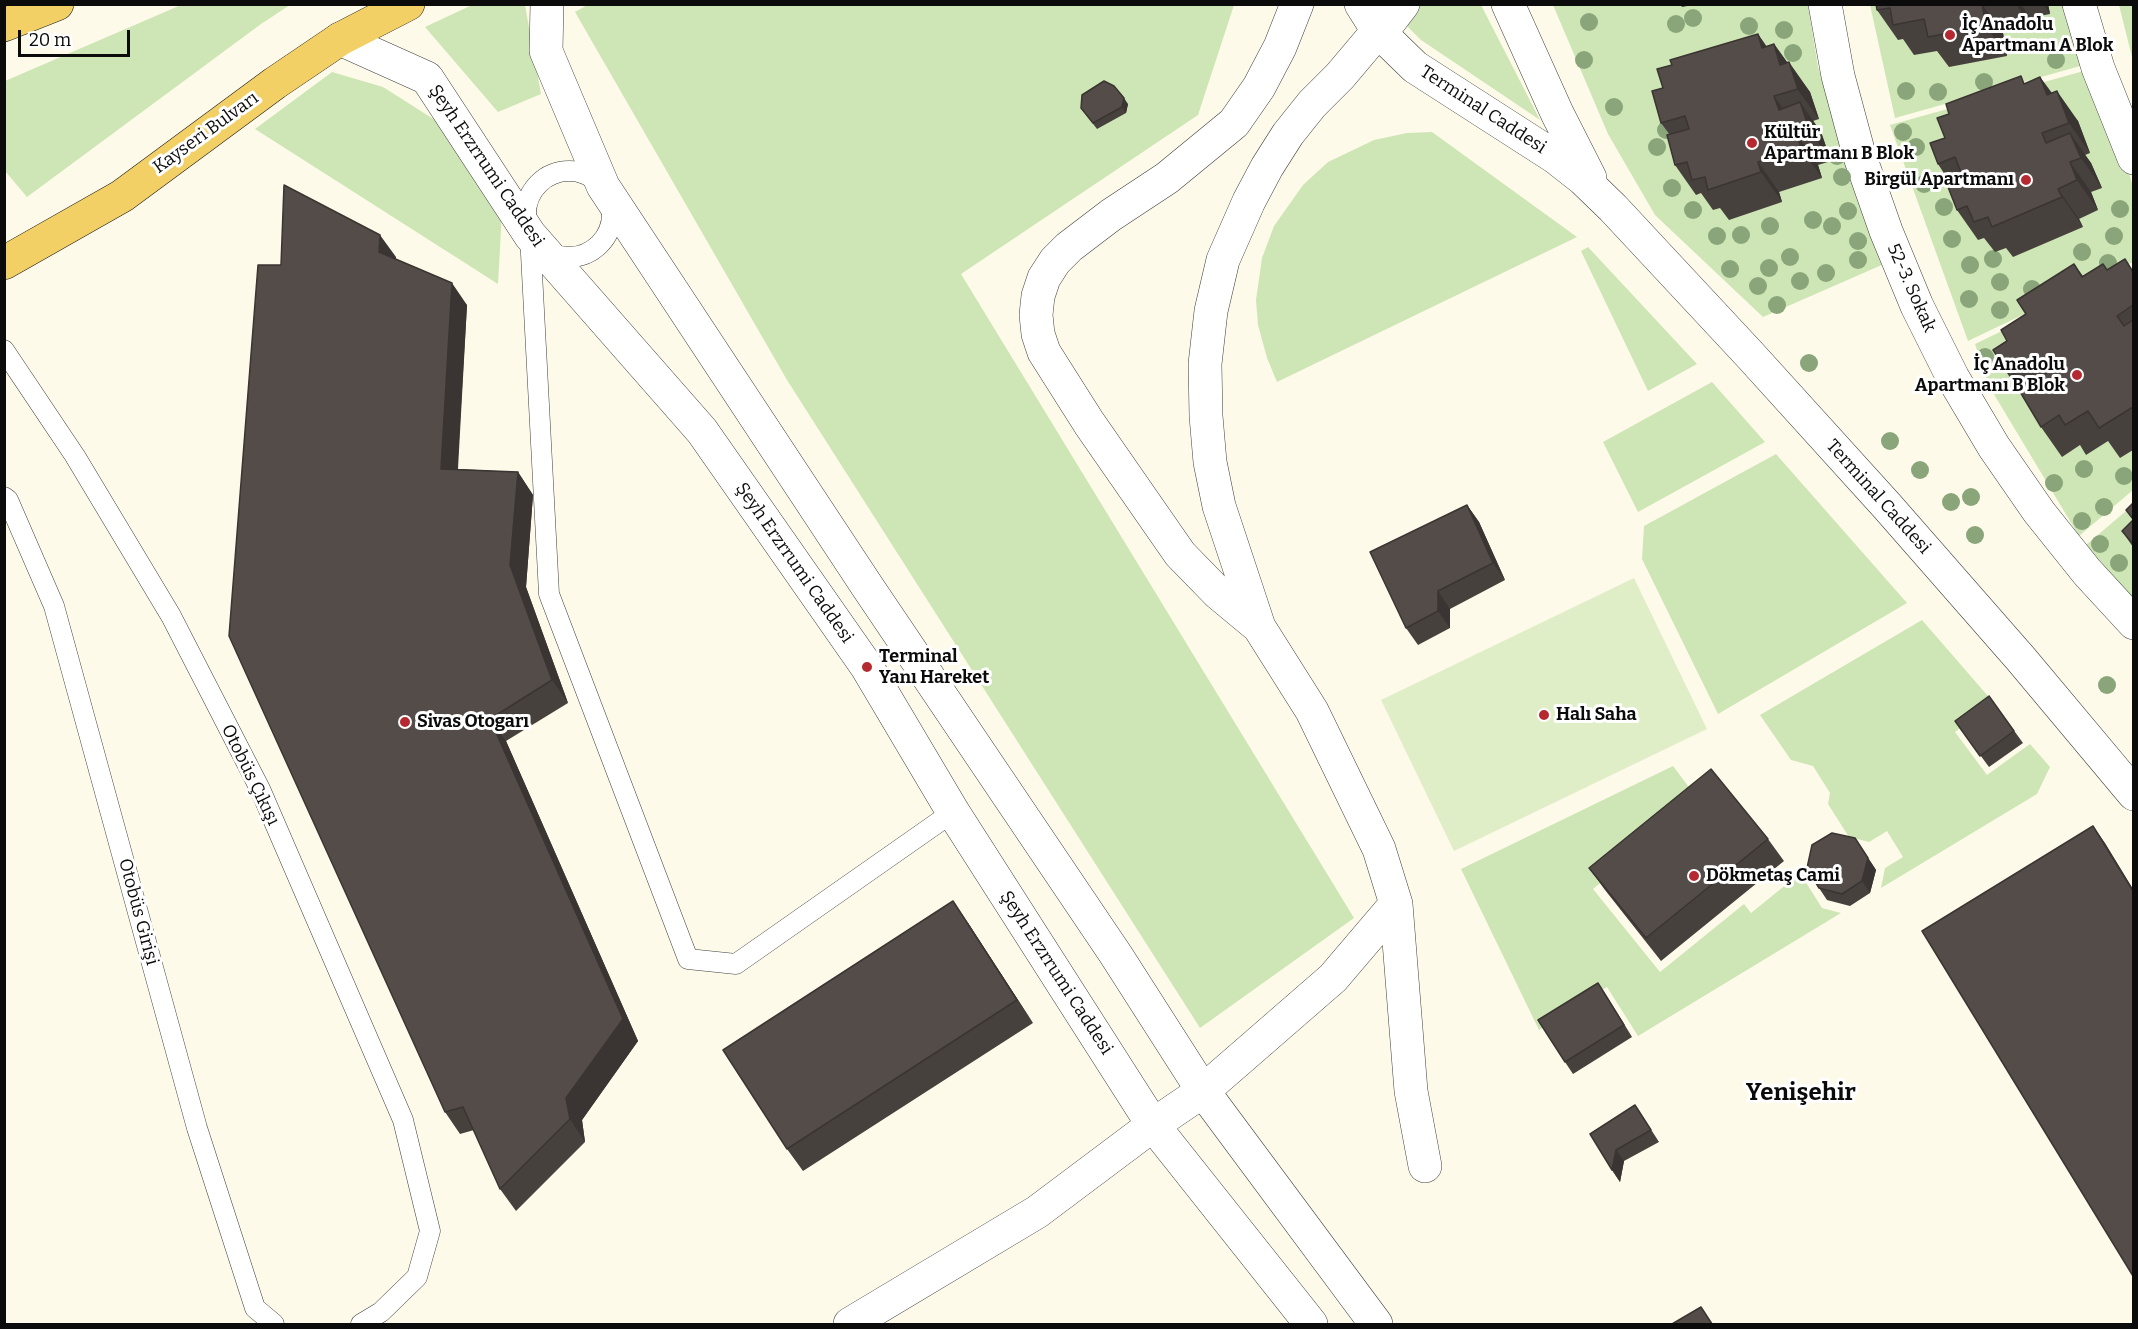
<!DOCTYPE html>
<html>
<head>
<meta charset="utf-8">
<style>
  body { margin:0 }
  #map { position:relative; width:2138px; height:1329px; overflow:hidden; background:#fefae9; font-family:Bitter,serif }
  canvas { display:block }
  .frame { position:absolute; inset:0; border:6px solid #0b0b0b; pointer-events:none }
  .scale { position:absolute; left:18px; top:30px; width:112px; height:27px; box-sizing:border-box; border:3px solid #0b0b0b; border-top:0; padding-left:8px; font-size:18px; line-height:21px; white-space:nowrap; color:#0b0b0b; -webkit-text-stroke:4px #fff; paint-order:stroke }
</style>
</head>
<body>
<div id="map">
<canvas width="2138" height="1329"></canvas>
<div class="frame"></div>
<div class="scale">20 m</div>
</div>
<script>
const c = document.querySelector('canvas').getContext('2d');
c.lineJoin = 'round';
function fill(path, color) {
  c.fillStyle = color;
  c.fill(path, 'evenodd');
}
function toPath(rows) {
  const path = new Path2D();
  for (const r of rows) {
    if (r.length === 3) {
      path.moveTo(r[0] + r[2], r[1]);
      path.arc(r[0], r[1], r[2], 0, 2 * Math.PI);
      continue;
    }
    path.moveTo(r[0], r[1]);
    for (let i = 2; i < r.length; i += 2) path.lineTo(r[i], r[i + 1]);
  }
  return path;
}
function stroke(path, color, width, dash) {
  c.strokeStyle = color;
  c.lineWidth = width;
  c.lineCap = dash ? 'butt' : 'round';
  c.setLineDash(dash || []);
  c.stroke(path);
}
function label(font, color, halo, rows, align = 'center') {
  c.font = font + ' Bitter,serif';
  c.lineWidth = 6;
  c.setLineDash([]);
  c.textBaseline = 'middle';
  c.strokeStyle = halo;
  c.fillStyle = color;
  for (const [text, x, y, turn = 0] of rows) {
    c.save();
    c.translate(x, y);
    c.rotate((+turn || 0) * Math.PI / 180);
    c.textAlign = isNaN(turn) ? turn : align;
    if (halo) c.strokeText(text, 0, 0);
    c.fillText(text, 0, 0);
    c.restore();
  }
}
fill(toPath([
  [589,4,1234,5,1198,115,961,274,1354,918,1200,1028,787,380,575,12],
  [181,5,290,5,261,24,27,197,5,171,5,81],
  [472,5,525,5,541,94,498,112,425,27],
  [1421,5,1481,5,1540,120,1421,40,1406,25],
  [1553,5,1808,5,1818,67,1884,264,1763,317,1655,215,1608,134],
  [1870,5,2073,5,2091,63,1895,118],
  [2119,5,2133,5,2133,61],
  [2098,67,2133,187,2133,262,1968,341,1890,125],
  [332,72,383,87,435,120,502,211,498,284,255,129],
  [1432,132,1577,237,1277,382,1267,358,1258,325,1256,300,1262,258,1274,226,1303,185,1328,162,1374,140,1407,133],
  [1588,247,1697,364,1648,391,1581,251],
  [2133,268,2133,490,2079,536,1989,386,1975,344],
  [1712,382,1765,442,1638,512,1603,442],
  [1776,454,1907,603,1718,714,1642,559,1644,526],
  [2133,505,2133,599,2086,545],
  [1922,620,1994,703,1955,732,1987,775,2030,744,2050,767,2037,794,1881,888,1885,868,1903,857,1887,831,1869,842,1849,837,1828,804,1830,793,1813,766,1791,760,1760,715],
  [1673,766,1700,802,1593,889,1660,972,1744,904,1751,913,1809,866,1805,881,1822,908,1841,913,1638,1036,1607,987,1539,1030,1461,869]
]), '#cee6b5');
fill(toPath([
  [1634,578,1707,729,1454,851,1381,700]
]), '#e0eec7');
const lane = toPath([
  [569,214,43],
  [530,235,549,594,688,959,736,964,953,812],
  [4,350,75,456,171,616,260,789,403,1120,430,1231,417,1277,381,1312,361,1324],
  [4,497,8,500,54,606,197,1128,255,1308,274,1324]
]);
const street = toPath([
  [547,4,546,51,603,186,867,586,1116,955,1203,1091,1376,1324],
  [1361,4,1378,31,1415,67,1555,157,1583,179,1613,208,1751,356,1887,506,2021,659,2134,794],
  [1403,4,1390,21,1378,31,1340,76,1312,104,1288,134,1267,167,1249,201,1223,260,1211,311,1205,364,1206,416,1210,462,1219,506,1259,627,1312,711,1379,849,1396,904,1411,1091,1425,1166],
  [1508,4,1557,113,1590,178],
  [1825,4,1838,76,1859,154,1886,231,1917,306,1953,378,1994,447,2039,512,2087,572,2134,623],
  [2079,4,2098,68,2134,158],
  [340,39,427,78,530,235,702,431,867,667,953,812,1153,1125,1311,1324],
  [1259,627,1218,593,1180,554,1089,423,1044,352,1038,334,1036,315,1038,296,1044,278,1055,261,1069,247,1111,215,1167,178,1234,123,1259,87,1280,47,1297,4],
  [850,1324,1037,1212,1153,1125,1203,1091,1333,978,1396,904]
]);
const primary = toPath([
  [4,25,57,4],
  [4,263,122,196,275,83,340,39,408,4]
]);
stroke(lane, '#3e3e3e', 21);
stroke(street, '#3e3e3e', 34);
stroke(primary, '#1c1c1c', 34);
stroke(lane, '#fff', 20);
stroke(street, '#fff', 33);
stroke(primary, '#f3d065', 33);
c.fillStyle = '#8aa57a';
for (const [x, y] of [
  [1693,18],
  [1589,22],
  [1676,24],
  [1749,26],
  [1784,30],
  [1793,53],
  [1584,60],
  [2056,60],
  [1984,82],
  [1906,91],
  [1938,92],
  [1614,107],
  [1666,130],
  [1903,132],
  [1657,147],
  [1916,147],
  [1837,156],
  [1842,177],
  [1924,184],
  [1672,188],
  [1944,207],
  [2120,209],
  [1693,210],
  [1848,211],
  [1813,220],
  [1770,226],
  [1832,226],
  [1741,235],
  [1717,236],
  [2114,236],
  [1952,239],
  [1858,241],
  [2082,252],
  [1790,257],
  [1993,259],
  [1858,260],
  [2108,263],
  [1970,265],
  [1769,268],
  [1730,269],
  [1826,273],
  [1800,281],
  [2000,282],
  [1758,286],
  [2032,289],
  [1969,299],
  [1777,305],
  [2000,310],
  [1985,357],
  [1809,363],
  [1890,441],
  [2084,469],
  [1920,470],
  [2124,476],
  [2054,483],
  [1971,497],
  [1951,502],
  [2104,507],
  [2082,521],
  [1975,535],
  [2100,544],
  [2119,563],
  [2107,685]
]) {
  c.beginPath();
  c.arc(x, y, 9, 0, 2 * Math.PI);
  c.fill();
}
fill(toPath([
  [1680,4,1698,4,1682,7],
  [1876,4,2048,4,2050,14,2030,18,2032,27,2003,33,2007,56,1949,67,1937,51,1914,55,1903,39,1898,40,1877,10],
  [1758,34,1766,47,1774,44,1787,62,1810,92,1819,119,1813,121,1821,132,1831,161,1818,165,1822,178,1779,192,1782,202,1729,220,1720,208,1713,210,1701,193,1696,195,1675,165,1670,135,1661,123,1663,88,1672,65],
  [2040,77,2052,93,2078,121,2090,153,2085,155,2091,163,2102,188,2091,192,2098,210,2079,219,2083,227,2013,257,2006,248,1995,252,1984,238,1978,240,1957,210,1949,181,1938,164,1945,138,1949,114],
  [1128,104,1126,113,1097,129,1081,108],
  [396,257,396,259,467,305,458,469,518,472,533,495,526,587,568,703,506,741,638,1041,582,1120,585,1142,516,1211,500,1189,474,1130,460,1134,445,1112,281,265],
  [2074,264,2083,276,2107,270,2133,271,2133,450,2120,458,2108,441,2086,455,2080,445,2062,457,2041,427,2019,390,2010,376,2007,341,2026,314],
  [2133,503,2133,547,2122,531,2133,520,2126,510],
  [1467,505,1479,522,1505,580,1450,609,1450,628,1418,645,1406,628],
  [1989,696,2023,743,1989,767,1955,721],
  [1768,839,1784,861,1661,961,1605,890,1589,868],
  [1863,850,1876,870,1870,893,1850,906,1827,900,1819,888],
  [968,923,1033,1023,803,1171,787,1149],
  [1598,983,1632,1037,1573,1074,1565,1062],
  [1643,1117,1659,1142,1624,1161,1620,1182,1612,1170,1590,1134]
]), '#47413e');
fill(toPath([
  [1982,4,2003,33,2007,56,1986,26],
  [2016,4,2021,4,2030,18,2032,27],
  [2043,4,2048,4,2050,14],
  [1758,34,1779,64,1762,48],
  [1774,44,1792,69,1789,62,1810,92,1819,119,1780,65],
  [2040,77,2061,107,2068,125,2047,95],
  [2057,91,2078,121,2090,153,2069,123],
  [1774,96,1795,126,1797,135,1818,165,1822,178,1801,148,1779,110],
  [1124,98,1128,104,1126,113,1122,107],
  [1800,102,1821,132,1831,161,1810,131],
  [2070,133,2091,163,2102,188,2081,158],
  [1758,162,1779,192,1782,202,1761,172],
  [2070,162,2091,192,2098,210,2077,180],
  [2058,189,2079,219,2083,227,2062,197],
  [380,235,396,257,395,274,379,252],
  [452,283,467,305,456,491,441,469],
  [518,472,533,495,526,587,568,703,552,680,510,565],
  [1467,505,1479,522,1505,580,1493,563],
  [1438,591,1450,609,1450,628,1438,611],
  [490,719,506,741,638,1041,582,1120,585,1142,570,1119],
  [2093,826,2105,843,2133,889,2133,891],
  [1855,838,1876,870,1870,893,1862,881],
  [953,901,968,923,1033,1023,1017,1000],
  [1598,983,1606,995,1632,1037,1624,1025],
  [1616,1150,1624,1161,1620,1182,1612,1170]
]), '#3a3532');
const building = toPath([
  [1876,4,1982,4,1986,26,1928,37,1924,19,1893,25,1890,8,1877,10,1876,4],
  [1758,34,1762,48,1774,44,1780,65,1789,62,1798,89,1774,96,1779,110,1800,102,1810,131,1797,135,1801,148,1758,162,1761,172,1708,190,1705,177,1692,180,1687,162,1675,165,1667,135,1689,129,1685,116,1661,123,1652,91,1663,88,1657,69,1672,65,1670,60,1758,34],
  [2021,76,2024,84,2040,77,2047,95,2057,91,2069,123,2042,133,2046,143,2070,133,2081,158,2070,162,2077,180,2058,189,2062,197,1992,227,1988,217,1974,222,1967,206,1957,210,1946,182,1962,175,1955,157,1938,164,1930,143,1945,138,1937,118,1949,114,1946,104,2021,76],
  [1104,81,1114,86,1124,98,1122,107,1093,123,1081,108,1082,95,1104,81],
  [284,185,380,235,379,252,452,283,441,469,518,472,510,565,552,680,490,719,623,1019,566,1098,570,1119,500,1189,463,1107,445,1112,229,636,258,265,281,265,284,185],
  [2125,259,2133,272,2133,305,2117,316,2124,326,2133,320,2133,407,2099,428,2088,411,2065,425,2059,415,2041,427,2019,390,2048,372,2039,357,2010,376,1993,350,2007,341,2001,330,2026,314,2017,300,2074,264,2082,277,2103,264,2107,270,2125,259],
  [2133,503,2133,519,2126,510,2133,503],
  [1467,505,1493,563,1438,591,1438,611,1406,628,1370,552,1467,505],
  [2133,520,2133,544,2122,531,2133,520],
  [1989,696,2014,731,1980,756,1955,721,1989,696],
  [1711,769,1768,839,1646,938,1589,868,1711,769],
  [2093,826,2133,891,2133,1276,1922,931,2093,826],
  [1832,833,1855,838,1868,858,1862,881,1842,894,1819,888,1807,868,1812,845,1832,833],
  [953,901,1017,1000,787,1149,723,1050,953,901],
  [1598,983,1624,1025,1565,1062,1538,1020,1598,983],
  [1635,1105,1651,1130,1616,1150,1612,1170,1590,1134,1635,1105],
  [1701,1307,1712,1324,1672,1324,1701,1307]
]);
fill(building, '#534c48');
stroke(building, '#3a3532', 1.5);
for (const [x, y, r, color] of [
  [1950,35,6,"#b42a30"],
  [1752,143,6,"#b42a30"],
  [2026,180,6,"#b42a30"],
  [2077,375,6,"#b42a30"],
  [867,667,6,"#b42a30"],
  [1544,715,6,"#b42a30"],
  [405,722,6,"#b42a30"],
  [1694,876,6,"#b42a30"]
]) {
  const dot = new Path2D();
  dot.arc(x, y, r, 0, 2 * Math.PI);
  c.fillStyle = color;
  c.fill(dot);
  stroke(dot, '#fff', 2);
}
label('bold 18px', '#0b0b0b', '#fff', [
  ["İç Anadolu",1962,25],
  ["Apartmanı A Blok",1962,46],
  ["Kültür",1764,133],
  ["Apartmanı B Blok",1764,154],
  ["Birgül Apartmanı",2014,180,"right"],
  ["İç Anadolu",2065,365,"right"],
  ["Apartmanı B Blok",2065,386,"right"],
  ["Terminal",879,657],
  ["Yanı Hareket",879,678],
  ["Halı Saha",1556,715],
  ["Sivas Otogarı",417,722],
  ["Dökmetaş Cami",1706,876]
], 'left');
label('18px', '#0b0b0b', '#fff', [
  ["Terminal Caddesi",1483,110,33],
  ["Kayseri Bulvarı",206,133,-36],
  ["Şeyh Erzrrumi Caddesi",486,166,56],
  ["52-3. Sokak",1911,288,66],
  ["Terminal Caddesi",1878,497,48],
  ["Şeyh Erzrrumi Caddesi",794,563,55],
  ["Otobüs Çıkışı",250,775,64],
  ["Otobüs Girişi",138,912,75],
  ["Şeyh Erzrrumi Caddesi",1056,973,57]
]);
label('bold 24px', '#0b0b0b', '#fff', [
  ["Yenişehir",1801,1093]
]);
</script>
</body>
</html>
